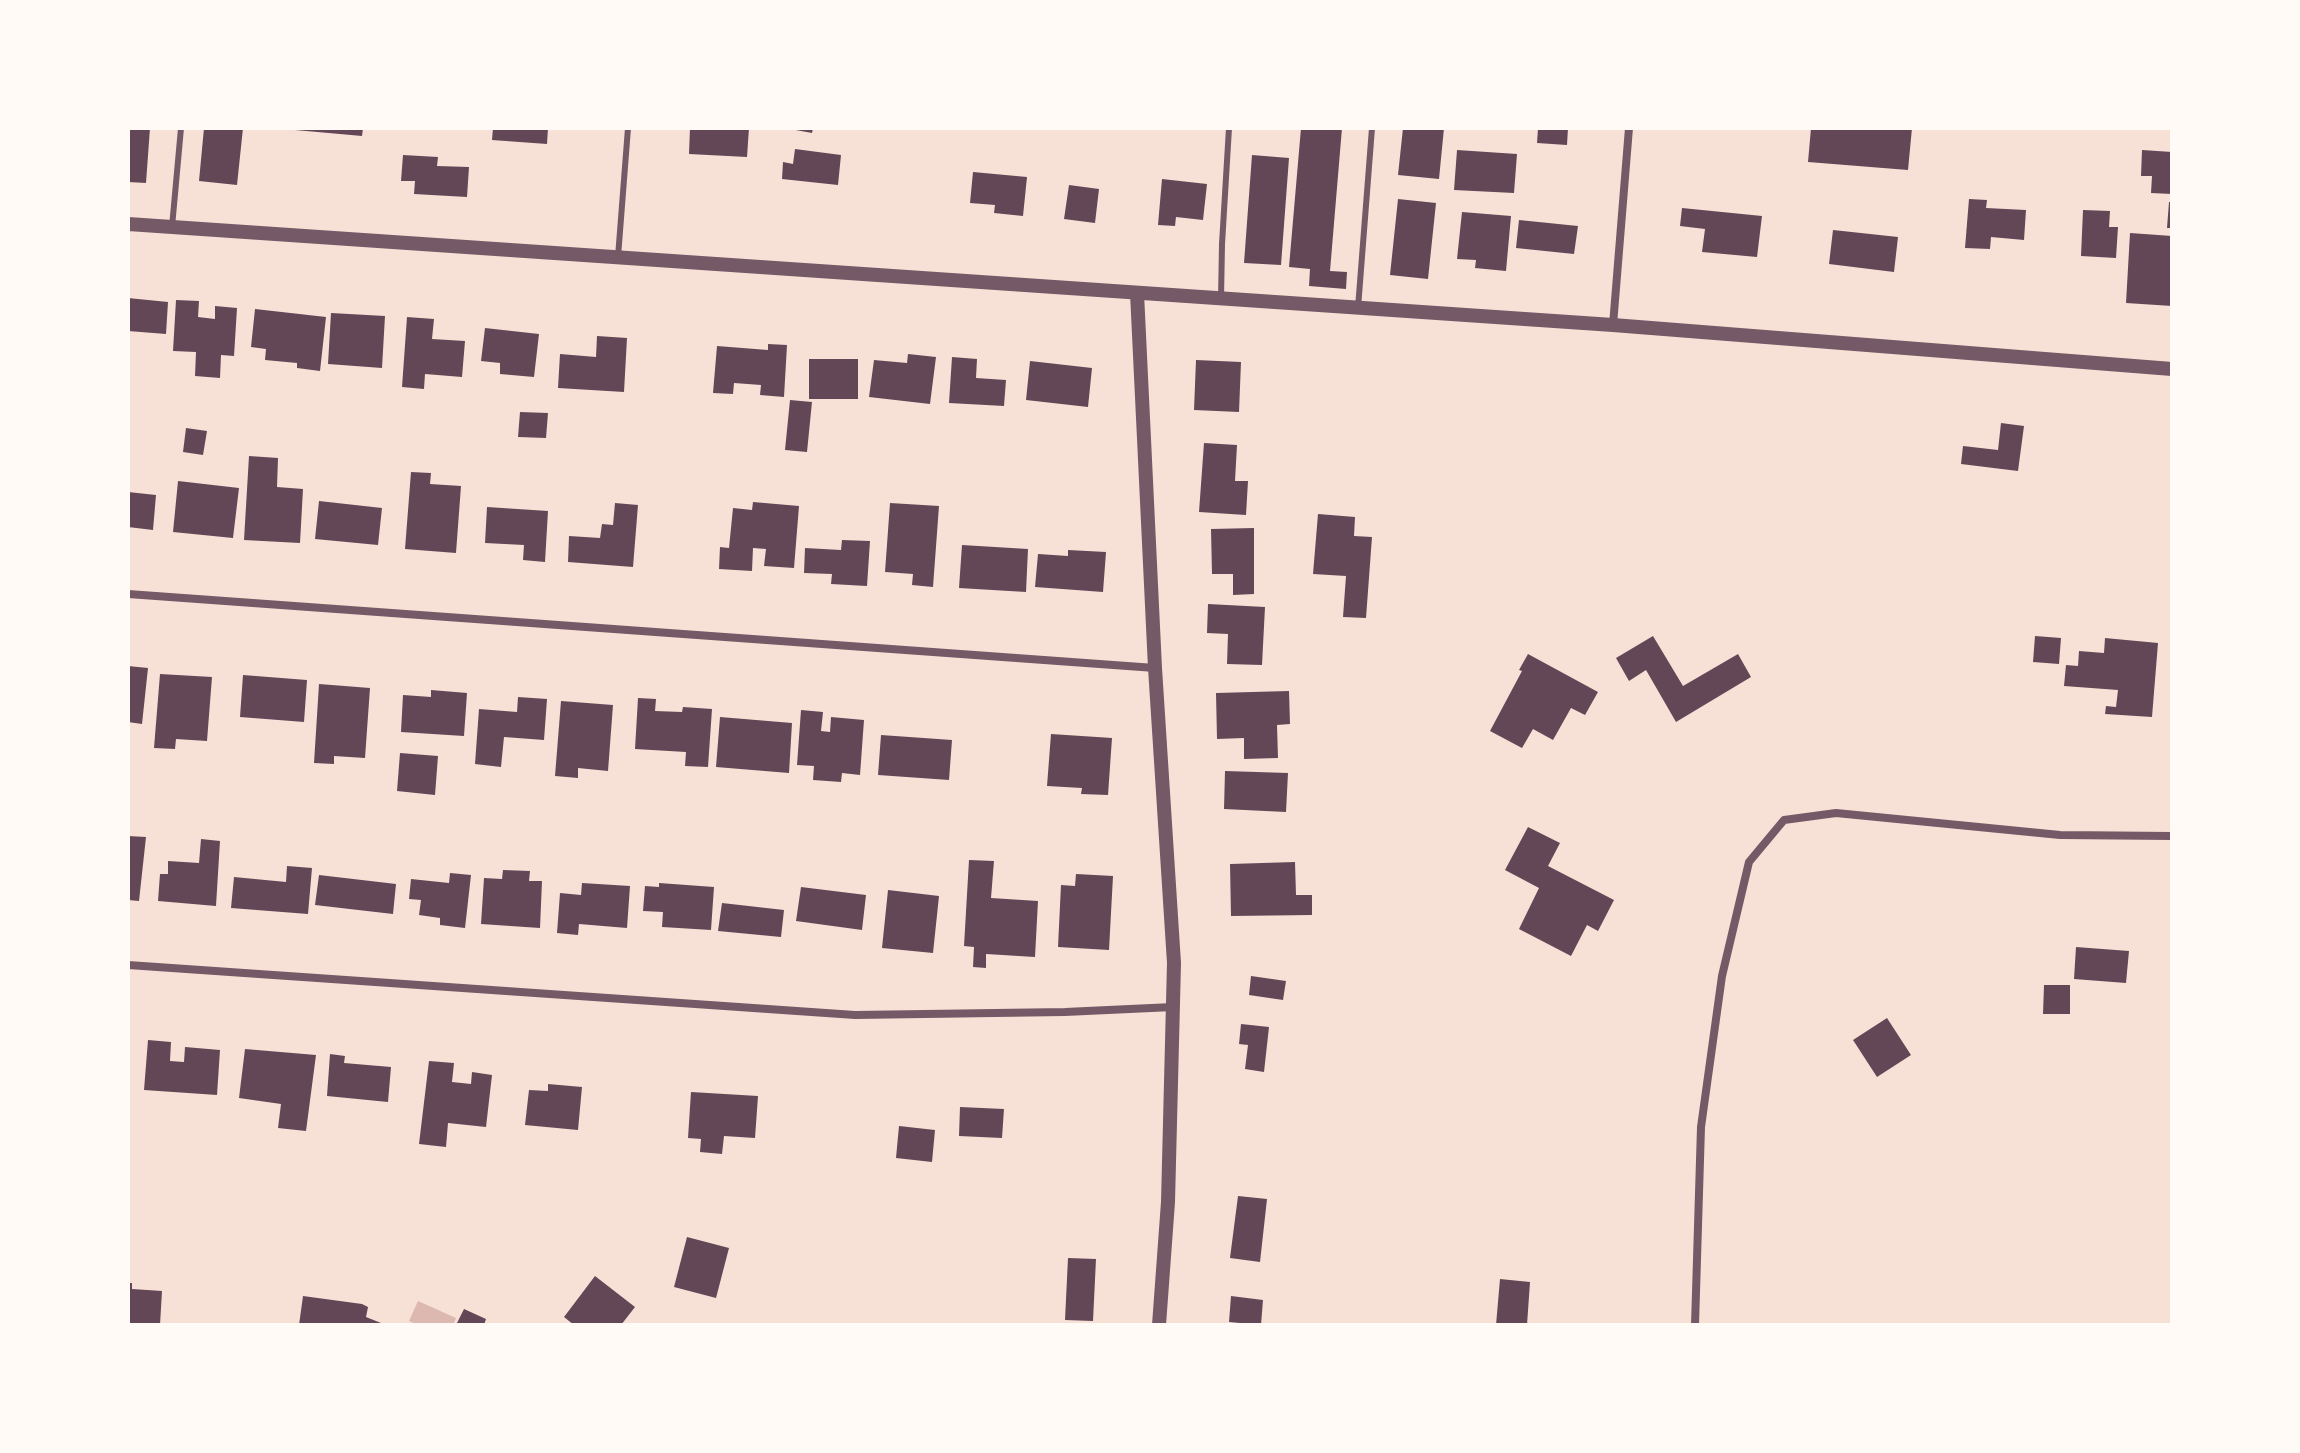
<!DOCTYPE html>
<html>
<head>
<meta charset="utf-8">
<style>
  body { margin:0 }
  #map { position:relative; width:2300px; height:1453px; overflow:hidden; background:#f7e1d7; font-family:"Fira Sans",sans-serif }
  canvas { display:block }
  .frame { position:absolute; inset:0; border:130px solid #fffaf5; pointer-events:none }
</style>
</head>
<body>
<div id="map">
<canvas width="2300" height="1453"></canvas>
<div class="frame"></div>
</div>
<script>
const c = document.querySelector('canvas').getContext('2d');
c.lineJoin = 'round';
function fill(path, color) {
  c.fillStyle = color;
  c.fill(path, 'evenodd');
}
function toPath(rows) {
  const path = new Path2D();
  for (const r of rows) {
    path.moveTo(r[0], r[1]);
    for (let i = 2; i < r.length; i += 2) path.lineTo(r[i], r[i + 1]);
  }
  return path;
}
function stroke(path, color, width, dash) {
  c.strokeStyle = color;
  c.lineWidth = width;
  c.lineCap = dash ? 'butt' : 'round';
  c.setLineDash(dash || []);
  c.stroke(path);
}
fill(toPath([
  [418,1301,456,1318,453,1325,417,1325,409,1321]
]), '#dcb8b0');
fill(toPath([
  [128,128,150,128,146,183,128,182],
  [204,128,243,128,237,185,199,181],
  [295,128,363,128,362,136,295,130],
  [493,128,548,128,547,144,492,140],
  [690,128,749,128,747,157,689,154],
  [785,128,813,128,812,133],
  [1301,128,1342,128,1330,271,1347,272,1346,289,1309,286,1310,269,1289,267],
  [1403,128,1444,128,1439,179,1398,175],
  [1538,128,1568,128,1567,145,1537,143],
  [1811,128,1912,128,1908,170,1808,162],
  [795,149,841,155,838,185,782,179,783,162,793,164],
  [1457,150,1517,154,1514,193,1454,190],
  [2142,150,2172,152,2172,194,2151,193,2152,176,2141,176],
  [403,155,438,157,437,166,469,167,467,197,414,194,415,181,401,181],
  [1252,155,1289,158,1281,265,1244,263],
  [973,172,1027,177,1023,216,994,213,995,205,970,203],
  [1162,179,1207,184,1203,220,1176,217,1175,226,1158,225],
  [1069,185,1099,189,1095,223,1064,219],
  [1398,199,1436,203,1428,279,1390,275],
  [1969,199,1987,200,1986,208,2026,210,2024,240,1991,237,1990,249,1965,248],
  [2169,202,2172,202,2172,228,2167,228],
  [1682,208,1762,216,1757,257,1702,252,1705,229,1680,226],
  [2083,210,2110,211,2109,227,2118,227,2116,258,2081,256],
  [1462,212,1511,216,1506,271,1475,268,1476,260,1457,259],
  [1519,220,1578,226,1574,254,1516,248],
  [1833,230,1898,237,1894,272,1829,264],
  [2130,233,2172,236,2172,306,2126,303],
  [128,298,168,302,166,334,128,331],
  [176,300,199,301,198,317,215,319,215,306,237,308,234,356,221,355,220,378,195,376,196,352,173,351],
  [255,309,326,317,320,371,297,368,297,363,265,360,266,349,251,347],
  [331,313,385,316,382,368,328,364],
  [407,317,434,319,432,339,465,341,462,377,425,374,424,389,402,387],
  [485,328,539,334,534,377,500,374,500,363,481,361],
  [597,336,627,338,624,392,558,388,560,354,596,357],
  [768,344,787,345,784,397,760,395,761,385,734,383,733,394,713,393,717,346,768,350],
  [908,354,936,357,930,404,869,397,874,360,907,363],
  [952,357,977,359,976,378,1006,380,1004,406,949,403],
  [809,359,858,359,858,399,809,399],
  [1196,360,1241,362,1239,412,1194,410],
  [1030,361,1092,368,1088,407,1026,400],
  [790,400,812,402,807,452,785,450],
  [520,412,548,413,546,438,518,437],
  [2001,423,2024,426,2018,471,1961,464,1963,446,1998,450],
  [186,428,207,431,203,455,183,452],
  [1204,443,1237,445,1235,481,1248,481,1246,515,1199,512],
  [249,456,278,458,277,487,303,489,300,543,244,540],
  [411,472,431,473,430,484,461,486,456,553,405,549],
  [178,481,239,488,233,538,173,532],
  [128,492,156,495,153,530,128,527],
  [319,501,382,508,378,545,315,539],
  [753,502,799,506,794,568,764,566,766,549,753,548,752,571,719,569,720,547,729,548,733,508,752,510],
  [615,503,638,505,633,567,568,562,569,536,600,538,602,524,613,525],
  [890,503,939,506,933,587,912,585,913,574,885,572],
  [487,507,548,511,545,562,523,560,524,545,485,543],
  [1318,514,1355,517,1354,536,1372,537,1366,618,1343,617,1346,576,1313,574],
  [1254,528,1254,594,1233,595,1233,574,1212,574,1211,529],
  [842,540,870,541,867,586,831,584,832,574,804,573,805,548,841,550],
  [962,545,1028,549,1026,592,959,588],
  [1068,550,1106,552,1103,592,1035,587,1038,554,1068,556],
  [1208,604,1265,607,1262,665,1227,664,1228,634,1207,633],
  [1653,636,1683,686,1738,654,1751,677,1676,722,1646,670,1629,681,1616,658],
  [2035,636,2061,638,2059,664,2033,662],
  [2105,638,2158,643,2152,717,2105,714,2106,706,2116,707,2118,690,2064,686,2066,665,2078,666,2079,651,2104,653],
  [1528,654,1598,692,1585,715,1571,708,1553,740,1533,729,1522,748,1490,731,1522,671,1519,670],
  [128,666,148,668,142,724,128,722],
  [160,674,212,677,207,741,176,739,175,749,154,748],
  [243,675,307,680,304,722,240,717],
  [319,684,370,688,365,758,334,756,334,764,314,763],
  [431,690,467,693,464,736,401,732,403,695,431,697],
  [1289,691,1290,724,1277,725,1278,758,1244,759,1244,738,1217,739,1216,693],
  [518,697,547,699,544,740,504,737,501,767,475,764,479,709,517,712],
  [638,698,656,699,655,711,682,712,683,707,712,709,708,767,685,766,686,752,635,749],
  [561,701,613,705,608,771,578,768,578,778,555,776],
  [801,710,823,712,821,731,830,732,831,717,864,720,860,775,842,773,841,782,813,780,814,766,797,765],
  [720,717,792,723,789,773,716,767],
  [1051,734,1112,738,1108,795,1081,794,1082,788,1047,786],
  [881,735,952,740,949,780,878,775],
  [400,753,438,756,435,795,397,791],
  [1225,771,1288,773,1286,812,1224,809],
  [1528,827,1560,843,1548,866,1614,900,1598,931,1587,925,1571,956,1519,929,1539,888,1505,870],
  [128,836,146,837,139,901,128,900],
  [201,839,220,841,216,906,158,901,160,874,168,874,168,861,199,863],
  [969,860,994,861,991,898,1038,901,1035,957,986,954,986,968,973,967,974,947,964,946],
  [1295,862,1296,895,1312,895,1312,915,1231,916,1230,864],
  [287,866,312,868,308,914,231,908,234,877,286,882],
  [503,870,530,871,529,881,542,881,540,928,481,924,484,878,502,879],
  [450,873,471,875,465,928,440,925,440,918,419,915,421,900,409,899,411,879,449,883],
  [1076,874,1113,876,1109,950,1058,947,1061,885,1075,886],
  [319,875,396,884,393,914,315,905],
  [582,883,630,886,627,928,579,924,578,935,557,933,560,893,581,895],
  [659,883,714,887,711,930,662,927,663,912,643,911,645,886,659,887],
  [801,887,866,895,862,930,796,921],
  [888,890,939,896,933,953,882,948],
  [722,903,784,910,781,937,718,931],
  [2076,947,2129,951,2126,983,2074,979],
  [1251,976,1286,981,1283,1000,1249,995],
  [2044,985,2070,985,2070,1014,2043,1014],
  [1887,1018,1911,1055,1877,1077,1853,1040],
  [1241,1024,1269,1027,1264,1072,1245,1069,1248,1045,1239,1044],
  [148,1040,171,1042,170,1061,184,1062,185,1047,220,1050,217,1095,144,1090],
  [245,1049,316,1055,306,1131,278,1128,281,1104,239,1098],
  [330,1054,345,1056,344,1063,391,1067,388,1102,327,1096],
  [429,1061,454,1063,452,1082,471,1084,472,1072,492,1075,486,1127,448,1123,446,1147,419,1144],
  [548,1084,582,1087,578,1130,525,1125,529,1090,548,1091],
  [691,1092,758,1096,755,1138,724,1136,722,1154,700,1152,701,1139,688,1138],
  [960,1107,1004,1109,1002,1138,959,1136],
  [899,1126,935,1130,932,1162,896,1158],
  [1238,1196,1267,1199,1260,1262,1230,1258],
  [687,1237,729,1248,716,1298,674,1287],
  [1068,1258,1096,1259,1093,1321,1065,1320],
  [595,1276,635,1307,621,1325,574,1325,564,1317],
  [1500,1279,1530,1282,1527,1325,1496,1325],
  [128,1283,132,1283,132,1289,162,1291,160,1325,128,1325],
  [303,1296,362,1304,368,1307,366,1317,386,1325,299,1325],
  [1231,1296,1263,1300,1261,1325,1229,1322],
  [464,1309,486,1319,484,1325,456,1325]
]), '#644757');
stroke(toPath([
  [172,227,181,128],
  [618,257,628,128],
  [1221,299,1222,244,1229,128],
  [1358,308,1372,128]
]), '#755966', 6);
stroke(toPath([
  [1613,325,1629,128],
  [128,594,1155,668],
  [128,965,855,1015,1065,1012,1173,1007],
  [1695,1325,1701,1127,1722,976,1749,862,1784,820,1836,813,2060,835,2172,836]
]), '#755966', 8);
stroke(toPath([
  [128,224,1613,325,2172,369],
  [1137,293,1155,668,1174,963,1168,1202,1159,1325]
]), '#755966', 14);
</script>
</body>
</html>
